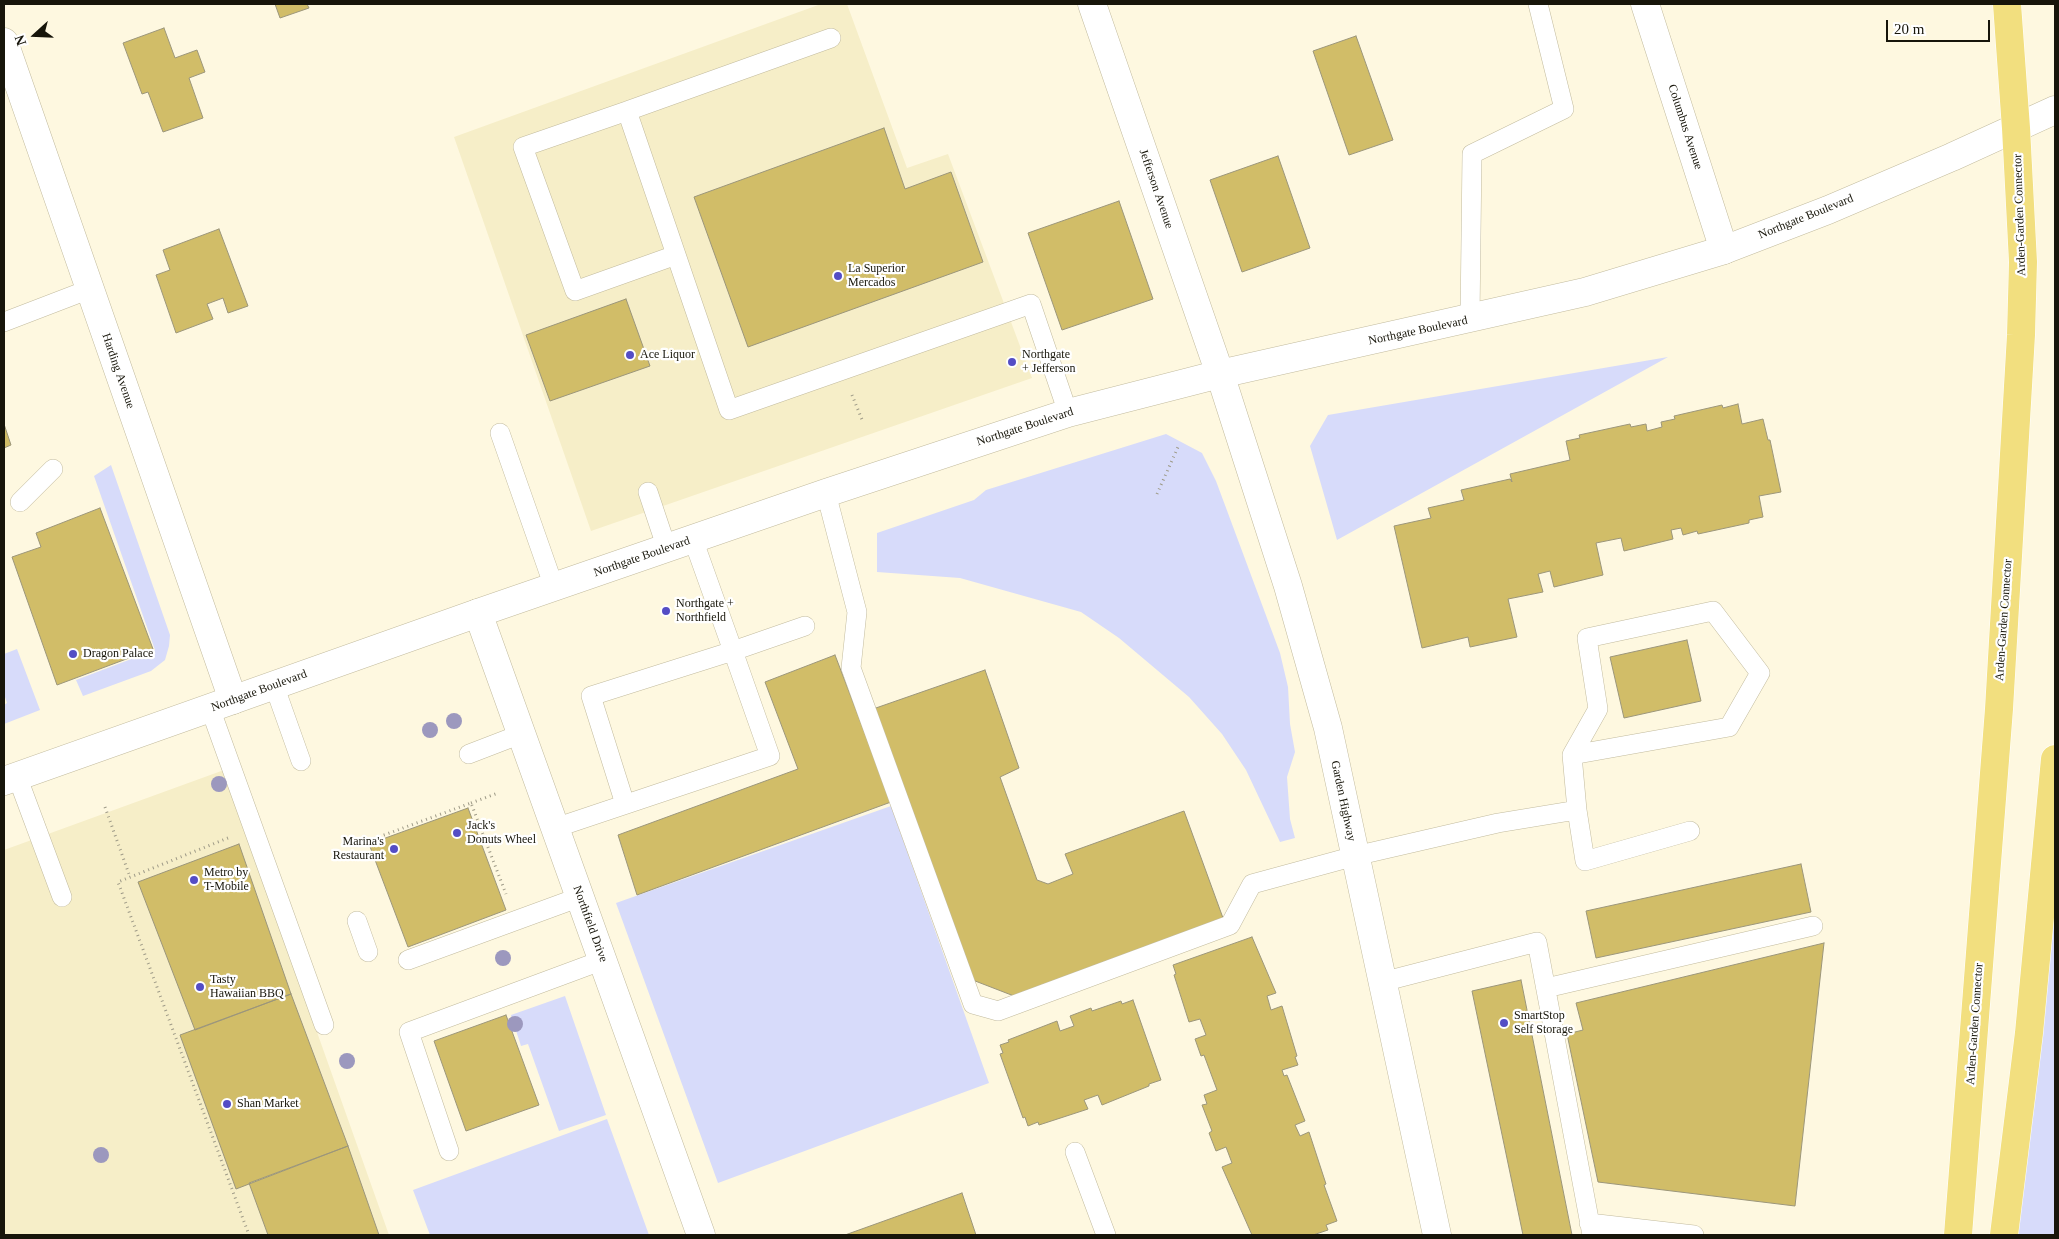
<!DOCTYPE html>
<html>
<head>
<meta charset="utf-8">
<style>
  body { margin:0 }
  #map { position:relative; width:2059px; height:1239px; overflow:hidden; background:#fef8e0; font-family:"Times New Roman",serif }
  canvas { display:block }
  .frame { position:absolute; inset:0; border:5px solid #17150a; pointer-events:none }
  .north { position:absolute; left:10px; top:10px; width:50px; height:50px; -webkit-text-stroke:4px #fff; paint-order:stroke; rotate:250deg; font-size:14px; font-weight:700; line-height:20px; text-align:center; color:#17150a }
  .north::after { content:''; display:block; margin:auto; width:18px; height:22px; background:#17150a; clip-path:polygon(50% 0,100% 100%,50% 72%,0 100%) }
  .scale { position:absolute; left:1886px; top:20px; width:104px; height:22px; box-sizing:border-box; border:2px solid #17150a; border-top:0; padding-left:6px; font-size:15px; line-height:18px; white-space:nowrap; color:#17150a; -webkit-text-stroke:4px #fff; paint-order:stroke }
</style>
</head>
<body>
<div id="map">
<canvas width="2059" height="1239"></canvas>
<div class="frame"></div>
<div class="north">N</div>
<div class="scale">20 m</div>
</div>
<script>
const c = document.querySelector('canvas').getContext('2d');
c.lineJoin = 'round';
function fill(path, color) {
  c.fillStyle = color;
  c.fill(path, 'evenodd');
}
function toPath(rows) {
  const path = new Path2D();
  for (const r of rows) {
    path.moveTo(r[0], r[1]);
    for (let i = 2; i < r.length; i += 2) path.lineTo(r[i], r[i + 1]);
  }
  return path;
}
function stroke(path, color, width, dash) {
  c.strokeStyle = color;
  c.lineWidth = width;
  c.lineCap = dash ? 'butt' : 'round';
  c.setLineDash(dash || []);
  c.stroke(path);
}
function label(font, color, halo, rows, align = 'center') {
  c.font = font + ' "Times New Roman",serif';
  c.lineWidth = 4.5;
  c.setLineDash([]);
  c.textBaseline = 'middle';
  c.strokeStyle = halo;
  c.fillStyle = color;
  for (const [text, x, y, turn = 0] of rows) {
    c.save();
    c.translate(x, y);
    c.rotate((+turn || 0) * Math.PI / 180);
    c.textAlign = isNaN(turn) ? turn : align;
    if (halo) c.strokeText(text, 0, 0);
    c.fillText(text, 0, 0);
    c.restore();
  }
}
fill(toPath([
  [821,4,847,4,907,168,948,154,1032,378,591,531,454,137],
  [224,770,389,1235,4,1235,4,850]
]), '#f6eec8');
fill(toPath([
  [1668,357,1337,540,1310,446,1328,415],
  [1166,434,1202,453,1216,481,1280,653,1288,687,1290,724,1295,752,1287,777,1290,819,1295,838,1280,842,1246,770,1222,734,1189,697,1119,638,1081,612,960,578,877,572,877,533,974,500,986,490],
  [111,465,170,635,169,646,165,660,151,671,83,696,76,680,155,650,94,476],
  [17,649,40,710,4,724,4,705,7,703,4,694,4,654],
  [891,806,989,1083,718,1183,616,903],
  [2055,875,2055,1235,2004,1235],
  [565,996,606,1115,559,1131,528,1044,521,1046,511,1015],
  [607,1119,649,1235,430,1235,413,1190]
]), '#d7dbfa');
const building = toPath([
  [275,4,307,4,309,8,280,18,275,4],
  [164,28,175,58,197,50,205,72,189,78,203,118,163,132,148,92,142,94,123,43,164,28],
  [1356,36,1393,140,1349,155,1313,51,1356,36],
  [884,128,905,189,951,172,983,262,748,347,694,197,884,128],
  [1278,156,1310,248,1242,272,1210,180,1278,156],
  [1119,201,1153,299,1062,330,1028,233,1119,201],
  [219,229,248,306,228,313,223,298,207,304,213,319,176,333,156,275,170,270,163,250,219,229],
  [626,299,650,366,550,401,526,335,626,299],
  [1738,404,1742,424,1763,419,1768,440,1770,440,1781,492,1759,496,1763,517,1749,520,1749,523,1698,534,1697,531,1683,535,1681,528,1671,530,1673,539,1624,551,1621,538,1596,543,1603,575,1554,587,1550,571,1538,574,1543,592,1508,599,1517,637,1470,647,1468,637,1422,648,1394,526,1431,518,1428,508,1464,500,1461,490,1510,479,1512,482,1510,474,1570,460,1566,441,1580,438,1579,435,1630,424,1631,427,1646,424,1647,431,1662,427,1661,422,1675,419,1674,416,1722,405,1723,408,1738,404],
  [4,424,11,445,4,448,4,424],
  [100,508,153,649,57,685,12,557,41,547,36,533,100,508],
  [1687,640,1701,701,1624,718,1610,657,1687,640],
  [835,655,891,802,637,895,618,835,798,769,765,682,835,655],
  [985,670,1019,768,1000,777,1037,880,1048,884,1073,874,1065,854,1184,811,1223,918,1014,996,970,979,873,709,985,670],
  [468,808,506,910,408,947,369,844,468,808],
  [239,844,291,994,195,1030,138,882,239,844],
  [1801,864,1811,912,1596,958,1586,911,1801,864],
  [1252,937,1276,993,1267,996,1271,1010,1282,1006,1297,1056,1295,1057,1298,1065,1282,1070,1284,1076,1287,1075,1305,1121,1295,1125,1300,1136,1309,1132,1326,1184,1324,1185,1337,1221,1326,1225,1328,1230,1313,1235,1252,1235,1222,1167,1232,1163,1226,1147,1216,1151,1209,1133,1212,1131,1202,1105,1207,1104,1204,1095,1217,1090,1204,1055,1201,1056,1195,1039,1206,1035,1200,1019,1189,1022,1174,975,1176,974,1173,965,1252,937],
  [1824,943,1795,1206,1598,1182,1567,1034,1583,1030,1576,1003,1824,943],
  [1521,980,1572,1235,1523,1235,1472,991,1521,980],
  [291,994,348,1146,236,1189,180,1035,291,994],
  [1133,1000,1161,1080,1149,1084,1149,1086,1102,1105,1098,1095,1084,1100,1088,1109,1039,1125,1038,1122,1028,1126,1025,1117,1023,1118,1000,1054,1003,1053,1000,1045,1009,1042,1008,1040,1057,1021,1060,1031,1074,1026,1070,1016,1091,1008,1092,1011,1121,1001,1122,1004,1133,1000],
  [506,1015,539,1105,466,1131,434,1041,506,1015],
  [348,1146,379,1235,268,1235,249,1183,348,1146],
  [962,1193,976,1235,845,1235,962,1193]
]);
fill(building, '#d1bd68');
stroke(building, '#9c967a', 1);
const service = toPath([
  [831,38,627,111,729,410,1031,304,1068,413],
  [627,111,523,147,575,291,676,255],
  [1470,319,1472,154,1564,109,1538,4],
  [4,322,90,289],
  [500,433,554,587],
  [648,492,667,549],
  [826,493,857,612,851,668,973,1004,998,1011,1230,925,1252,884,1355,856,1498,823,1577,810,1585,861,1690,831],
  [20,502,53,469],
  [274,685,301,761],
  [210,708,324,1025],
  [469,754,521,734],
  [1572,755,1729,727,1760,673,1713,611,1587,638,1598,709,1572,755,1577,810],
  [17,776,62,897],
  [625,804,591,696,733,651,693,539],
  [555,828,770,756,733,651,805,626],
  [357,921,368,952],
  [408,960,580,897],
  [1382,982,1537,942,1592,1235],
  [1546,988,1813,926],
  [449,1151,409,1032,603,960],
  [1075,1152,1106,1235],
  [1589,1223,1694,1235]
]);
const minor = toPath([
  [1092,4,1220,374],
  [1645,4,1724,250],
  [4,42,233,700],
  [478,613,701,1235]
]);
const tertiary = toPath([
  [1220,374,1288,586,1328,728,1437,1235]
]);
const secondary = toPath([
  [4,781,478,613,826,493,1068,413,1220,374,1585,292,1724,250,1828,210,1952,157,2055,110]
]);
const primary = toPath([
  [1958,1235,1999,709,2021,335,2023,262,2016,128,2007,4],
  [2004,1235,2029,1033,2055,759]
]);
stroke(service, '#c2bb9e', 20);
stroke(minor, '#c2bb9e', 29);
stroke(tertiary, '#c2bb9e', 29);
stroke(secondary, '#c2bb9e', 29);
stroke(primary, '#fff', 29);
stroke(toPath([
  [852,395,863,422],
  [1157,494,1178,447],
  [471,803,498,793],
  [105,807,130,877],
  [228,838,118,882,249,1235],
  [365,842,471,803,506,894]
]), '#9e9a87', 3, [1, 4]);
stroke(service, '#fff', 19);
stroke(minor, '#fff', 28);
stroke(tertiary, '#fff', 28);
stroke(secondary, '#fff', 28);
stroke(primary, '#f2df7f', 28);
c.fillStyle = '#9c98be';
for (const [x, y] of [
  [454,721],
  [430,730],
  [219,784],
  [503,958],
  [515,1024],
  [347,1061],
  [101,1155]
]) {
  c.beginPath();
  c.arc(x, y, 8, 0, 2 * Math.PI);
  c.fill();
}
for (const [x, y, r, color] of [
  [838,276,5,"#544dc5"],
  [630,355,5,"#544dc5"],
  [1012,362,5,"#544dc5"],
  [666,611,5,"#544dc5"],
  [73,654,5,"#544dc5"],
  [457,833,5,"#544dc5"],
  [394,849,5,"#544dc5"],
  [194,880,5,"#544dc5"],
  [200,987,5,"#544dc5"],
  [1504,1023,5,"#544dc5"],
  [227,1104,5,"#544dc5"]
]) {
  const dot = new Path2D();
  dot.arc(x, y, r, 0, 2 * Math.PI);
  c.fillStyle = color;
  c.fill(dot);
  stroke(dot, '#fff', 2);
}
label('12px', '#17150a', '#fff', [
  ["Columbus Avenue",1685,127,72],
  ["Jefferson Avenue",1156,189,71],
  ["Arden-Garden Connector",2020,215,-92],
  ["Northgate Boulevard",1806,217,-22],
  ["Northgate Boulevard",1418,331,-12],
  ["Harding Avenue",118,371,71],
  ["Northgate Boulevard",1025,427,-18],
  ["Northgate Boulevard",642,557,-19],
  ["Arden-Garden Connector",2004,620,-86],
  ["Northgate Boulevard",259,691,-20],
  ["Garden Highway",1343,801,78],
  ["Northfield Drive",590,924,70],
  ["Arden-Garden Connector",1975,1024,-86]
]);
label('12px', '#17150a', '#fff', [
  ["La Superior",848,269],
  ["Mercados",848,283],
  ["Ace Liquor",640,355],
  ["Northgate",1022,355],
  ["+ Jefferson",1022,369],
  ["Northgate +",676,604],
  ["Northfield",676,618],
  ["Dragon Palace",83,654],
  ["Jack's",467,826],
  ["Donuts Wheel",467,840],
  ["Marina's",384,842,"right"],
  ["Restaurant",384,856,"right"],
  ["Metro by",204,873],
  ["T-Mobile",204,887],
  ["Tasty",210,980],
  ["Hawaiian BBQ",210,994],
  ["SmartStop",1514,1016],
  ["Self Storage",1514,1030],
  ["Shan Market",237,1104]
], 'left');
</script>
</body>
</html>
